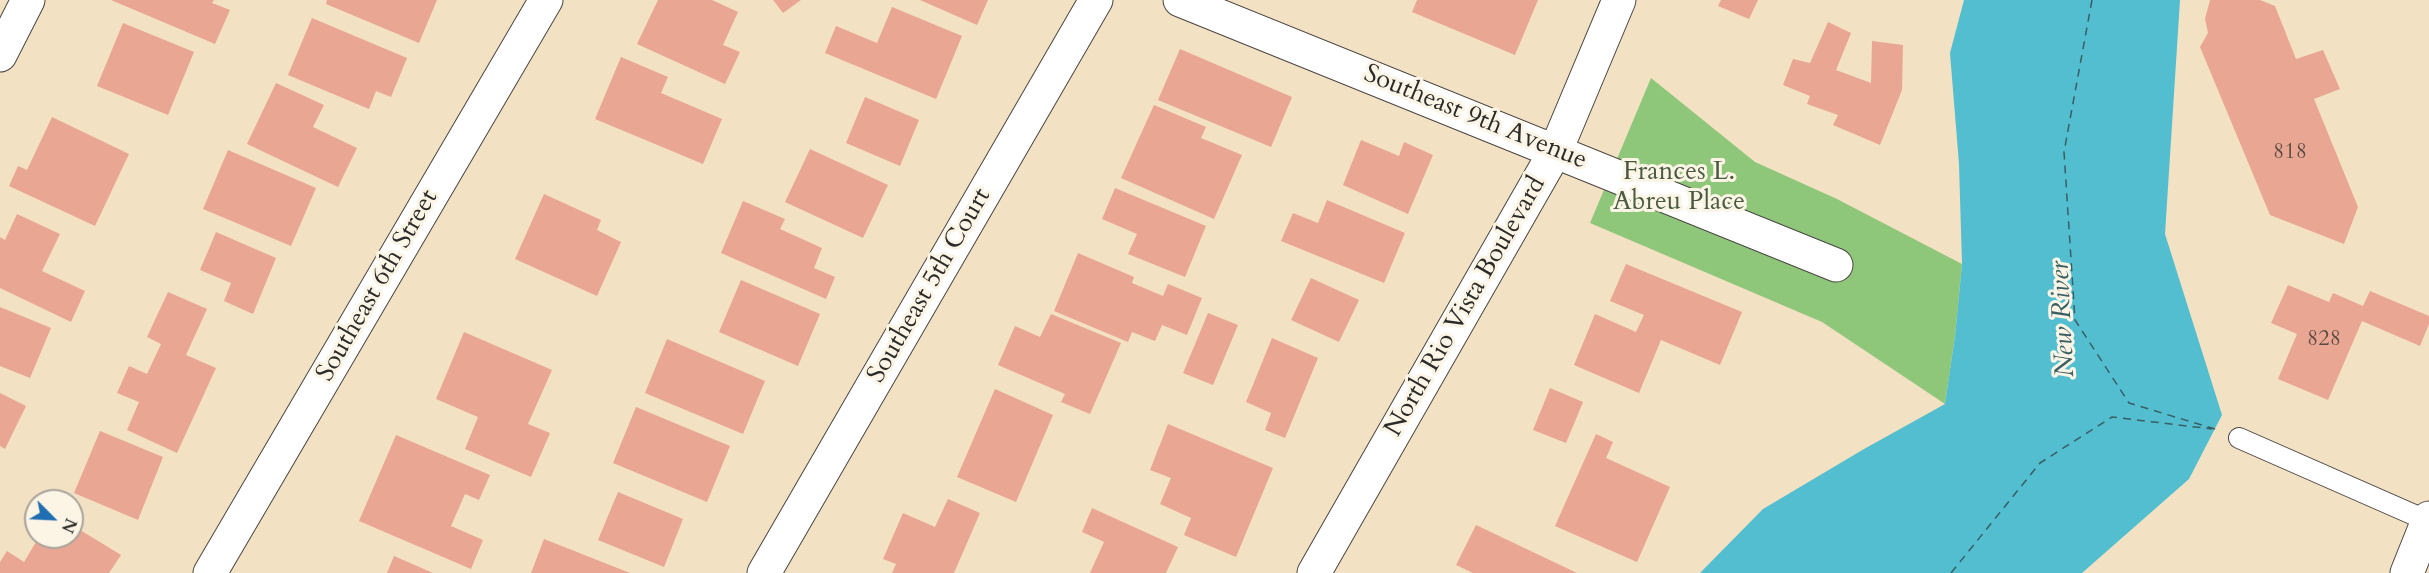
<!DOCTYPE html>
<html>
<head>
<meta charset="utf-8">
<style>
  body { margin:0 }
  #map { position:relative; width:2429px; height:573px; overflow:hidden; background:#f3e1c3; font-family:Cardo,serif }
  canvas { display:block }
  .north { position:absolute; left:24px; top:489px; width:60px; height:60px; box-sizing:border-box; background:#fcf5e5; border:2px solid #a8a49b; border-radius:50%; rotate:114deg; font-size:16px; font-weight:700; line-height:24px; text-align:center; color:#2b2b2b }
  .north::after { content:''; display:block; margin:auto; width:21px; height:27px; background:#1f6fb2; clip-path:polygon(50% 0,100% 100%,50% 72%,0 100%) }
</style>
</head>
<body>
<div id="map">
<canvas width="2429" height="573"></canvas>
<div class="north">N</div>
</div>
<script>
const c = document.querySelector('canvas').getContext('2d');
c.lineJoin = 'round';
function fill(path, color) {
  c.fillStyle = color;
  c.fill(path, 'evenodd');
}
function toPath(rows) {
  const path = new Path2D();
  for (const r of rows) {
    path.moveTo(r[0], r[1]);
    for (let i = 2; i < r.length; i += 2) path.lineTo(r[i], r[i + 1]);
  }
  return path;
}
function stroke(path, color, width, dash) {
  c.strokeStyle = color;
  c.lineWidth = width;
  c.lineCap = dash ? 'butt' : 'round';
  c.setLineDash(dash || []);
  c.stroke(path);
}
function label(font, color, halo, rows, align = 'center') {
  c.font = font + ' Cardo,serif';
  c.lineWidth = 6;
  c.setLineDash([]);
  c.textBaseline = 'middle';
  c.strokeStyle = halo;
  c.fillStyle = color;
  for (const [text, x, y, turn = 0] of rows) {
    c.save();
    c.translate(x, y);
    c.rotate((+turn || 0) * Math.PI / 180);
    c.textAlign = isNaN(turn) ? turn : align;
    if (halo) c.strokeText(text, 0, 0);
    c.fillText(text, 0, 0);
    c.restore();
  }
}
fill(toPath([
  [1651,78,1755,162,1837,199,1962,264,1955,336,1945,404,1822,322,1590,223]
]), '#8fc77a');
fill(toPath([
  [1964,0,2180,0,2165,234,2222,415,2189,479,2082,573,1700,573,1763,509,1864,449,1945,404,1955,336,1962,264,1959,164,1950,53]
]), '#53becf');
stroke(toPath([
  [2092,0,2064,152,2075,320,2129,403,2215,429],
  [1951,573,2040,463,2112,417,2212,429]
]), '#395e64', 1.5, [8, 6]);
fill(toPath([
  [111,0,214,0,212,3,230,10,215,44],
  [327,0,437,0,419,43,326,4],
  [658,0,712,0,738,12,723,45,740,52,725,84,637,44],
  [773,0,801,0,783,13],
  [920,0,988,0,977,25],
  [1417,0,1538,0,1515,55,1412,12],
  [1721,0,1758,0,1749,19,1718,6],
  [2210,0,2260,0,2275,6,2296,59,2323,50,2340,89,2314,99,2358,207,2344,244,2270,215,2200,47,2208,33,2205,19],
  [892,7,962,36,936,99,825,53,836,26,877,43],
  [312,18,407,58,391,97,376,91,369,109,288,75],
  [1828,22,1851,33,1836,70,1871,83,1872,41,1903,45,1902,90,1880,145,1833,125,1838,115,1807,104,1810,96,1783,85,1793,59,1810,63],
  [123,23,194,52,168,115,97,86],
  [1180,49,1292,97,1271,147,1158,100],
  [621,57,668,77,661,93,722,119,703,164,595,119],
  [276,83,324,105,313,127,357,148,338,187,247,144],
  [865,97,919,120,900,166,846,143],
  [1154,105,1206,127,1201,138,1242,155,1214,219,1121,178],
  [52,117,129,154,95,226,9,186,18,166,27,170],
  [1361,140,1399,156,1404,142,1433,155,1408,214,1343,185],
  [810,149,888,185,863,238,785,202],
  [228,150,316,188,291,246,203,209],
  [1115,188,1206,226,1185,277,1128,254,1137,234,1102,219],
  [544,194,601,220,597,230,621,242,597,296,515,259],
  [1327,200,1405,233,1384,283,1281,241,1293,213,1318,223],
  [743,201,785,219,780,229,822,248,814,268,835,277,826,299,721,253],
  [17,214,60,234,42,271,85,291,71,322,0,288,0,237,5,240],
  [216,232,276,258,253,314,224,301,231,283,200,270],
  [1078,253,1134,277,1132,283,1163,296,1168,284,1202,298,1187,335,1162,325,1155,341,1132,332,1128,342,1054,311],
  [1626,264,1742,312,1720,365,1661,340,1639,393,1574,365,1595,314,1636,332,1644,315,1610,301],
  [1311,278,1359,300,1339,342,1291,320],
  [741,280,820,314,798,366,719,332],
  [2288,285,2329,302,2333,293,2363,306,2370,291,2429,316,2429,324,2420,346,2362,321,2328,400,2278,379,2297,334,2271,323],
  [168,292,207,309,186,355,216,368,177,453,127,430,139,402,117,393,129,366,147,374,161,344,147,337],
  [0,307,51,328,30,378,0,366],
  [1208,313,1238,325,1213,385,1183,373],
  [1051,314,1121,343,1090,414,1061,402,1065,394,998,365,1015,326,1040,337],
  [464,332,552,370,528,424,550,433,531,477,465,449,478,417,436,399],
  [1272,338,1318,358,1285,438,1265,430,1271,413,1246,402],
  [667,339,765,381,743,434,645,393],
  [1550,388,1583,402,1566,443,1533,430],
  [995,389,1053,415,1016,502,957,477],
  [0,393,26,406,5,449,0,446],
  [636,407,730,446,707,502,613,463],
  [1168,424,1273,468,1236,557,1184,535,1191,518,1160,504,1171,478,1150,470],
  [100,431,163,457,138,520,74,493],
  [1596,434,1613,442,1606,458,1670,487,1637,562,1555,526],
  [396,435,490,475,479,500,465,494,451,526,483,540,471,569,359,521],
  [618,492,683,519,664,567,598,540],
  [948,499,980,513,954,573,892,573,896,564,883,559,903,513,935,527],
  [1092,508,1178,547,1166,573,1090,573,1104,542,1082,532],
  [72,525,121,555,109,573,0,573,0,562,7,551,24,562,39,537,72,537],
  [1476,525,1577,573,1473,573,1456,565],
  [544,539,630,573,531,573],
  [394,556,433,573,387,573]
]), '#e9a692');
const service = toPath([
  [2239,438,2428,521]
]);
const minor = toPath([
  [1180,0,1836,265],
  [0,55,28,0],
  [210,573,546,0],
  [764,573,1096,0],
  [1314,573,1556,150,1619,0],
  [2407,573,2429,518]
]);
stroke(service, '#494642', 22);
stroke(minor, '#494642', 35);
stroke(service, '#fff', 20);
stroke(minor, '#fff', 33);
label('22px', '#5a4a45', null, [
  ["818",2290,153],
  ["828",2324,340]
]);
label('26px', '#2b2b2b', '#fcf5e5', [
  ["Southeast 9th Avenue",1475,118,22],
  ["Southeast 6th Street",378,286,-60],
  ["Southeast 5th Court",930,286,-60],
  ["North Rio Vista Boulevard",1466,307,-60]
]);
label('26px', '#495a43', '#fcf5e5', [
  ["Frances L.",1679,173],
  ["Abreu Place",1679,203]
]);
label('italic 27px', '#395e64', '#fcf5e5', [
  ["New River",2064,319,-93]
]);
</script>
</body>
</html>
